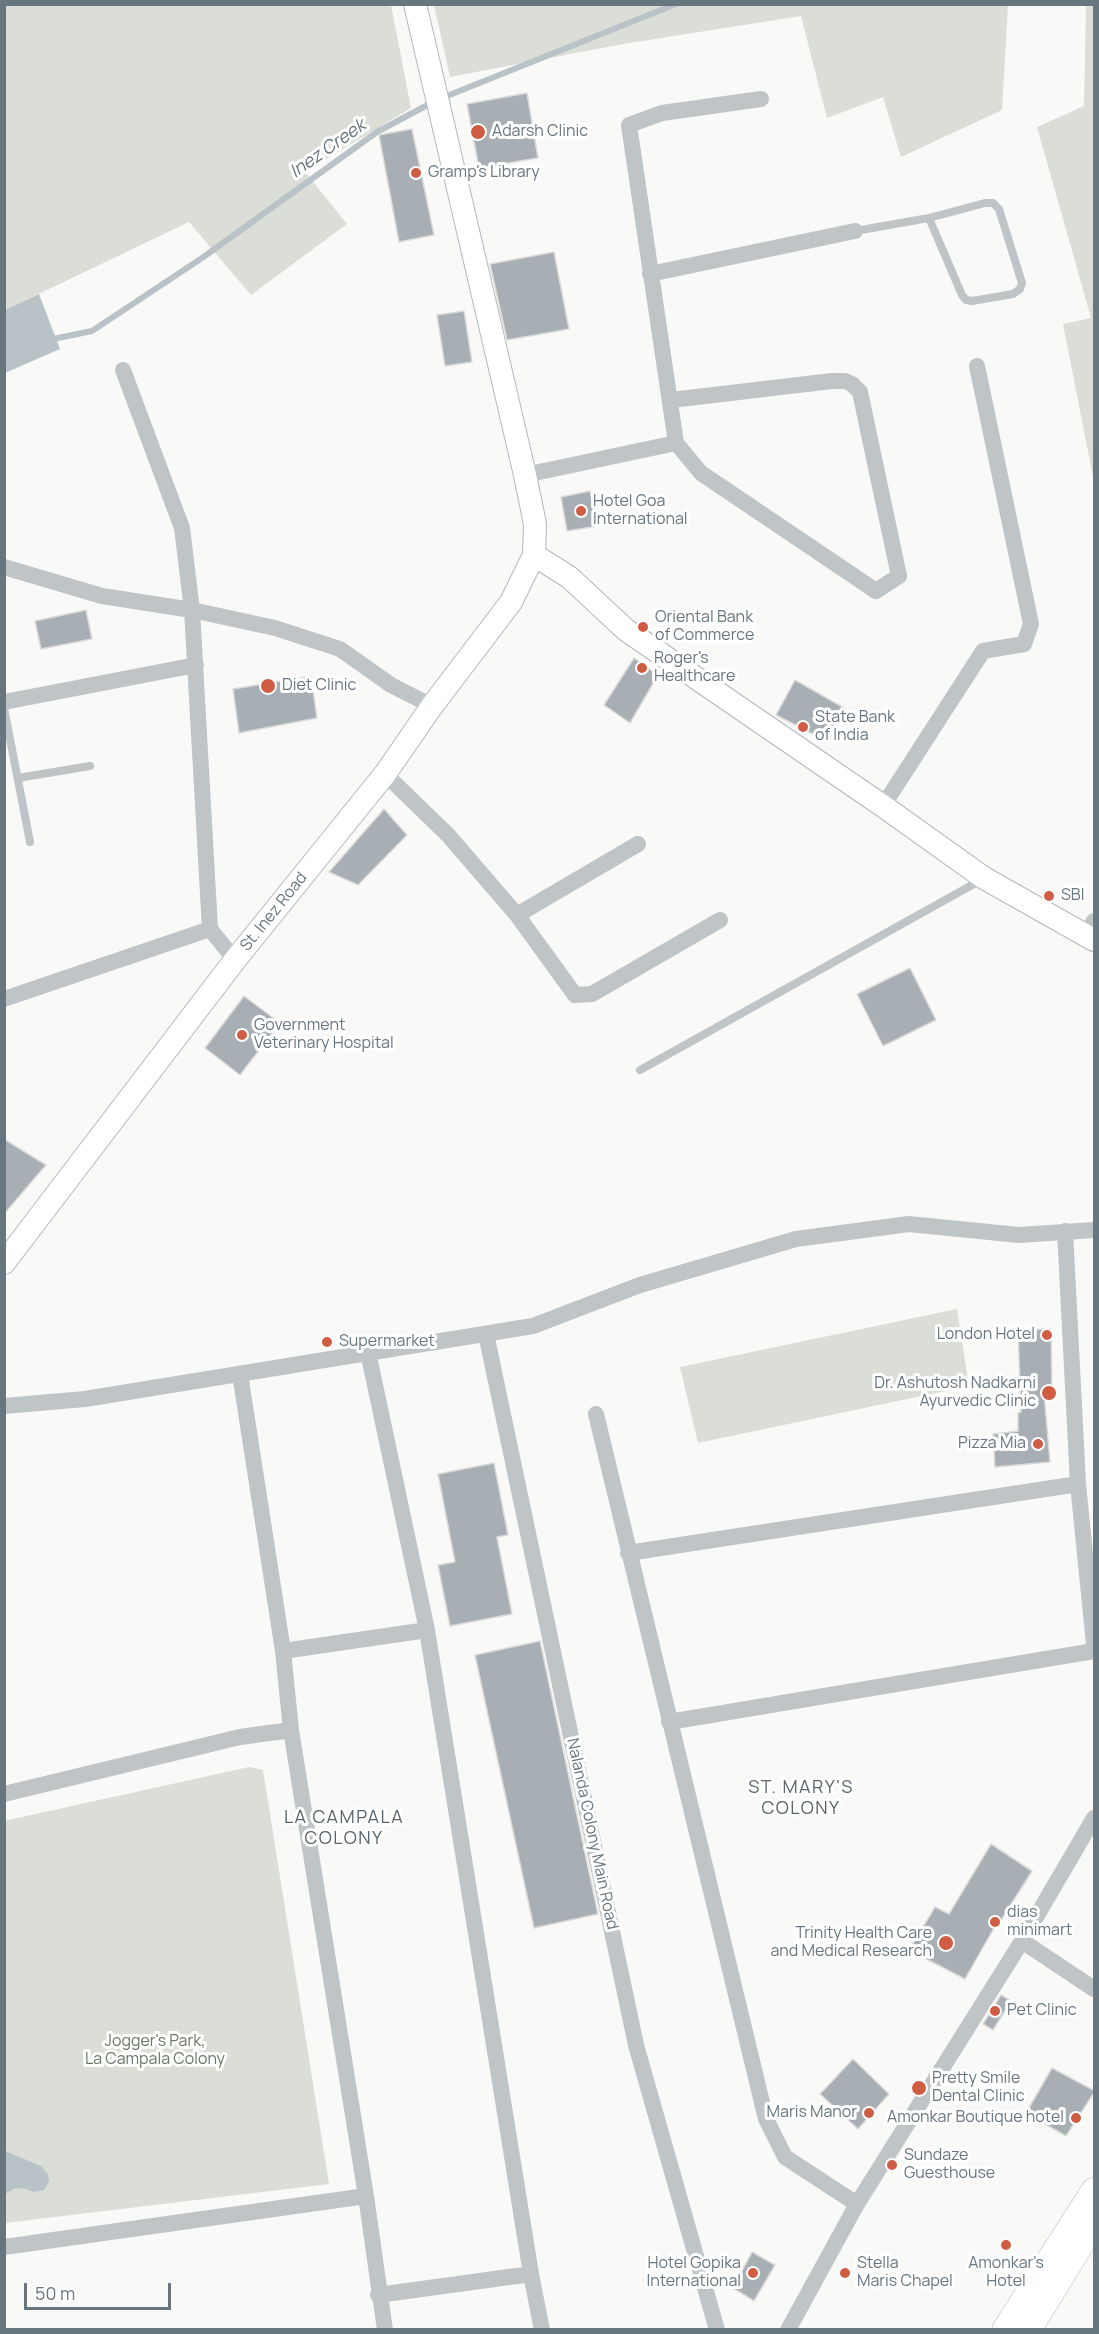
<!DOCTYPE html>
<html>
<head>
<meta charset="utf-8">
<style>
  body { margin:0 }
  #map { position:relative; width:1099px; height:2334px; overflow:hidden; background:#f9f9f8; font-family:Manrope,sans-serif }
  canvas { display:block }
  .frame { position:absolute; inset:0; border:6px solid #67767f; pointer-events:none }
  .scale { position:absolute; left:24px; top:2283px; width:147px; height:27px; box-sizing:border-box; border:3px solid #67767f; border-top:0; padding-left:8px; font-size:18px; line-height:21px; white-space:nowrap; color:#67767f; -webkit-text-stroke:4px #fff; paint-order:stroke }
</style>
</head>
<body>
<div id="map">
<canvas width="1099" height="2334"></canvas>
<div class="frame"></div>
<div class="scale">50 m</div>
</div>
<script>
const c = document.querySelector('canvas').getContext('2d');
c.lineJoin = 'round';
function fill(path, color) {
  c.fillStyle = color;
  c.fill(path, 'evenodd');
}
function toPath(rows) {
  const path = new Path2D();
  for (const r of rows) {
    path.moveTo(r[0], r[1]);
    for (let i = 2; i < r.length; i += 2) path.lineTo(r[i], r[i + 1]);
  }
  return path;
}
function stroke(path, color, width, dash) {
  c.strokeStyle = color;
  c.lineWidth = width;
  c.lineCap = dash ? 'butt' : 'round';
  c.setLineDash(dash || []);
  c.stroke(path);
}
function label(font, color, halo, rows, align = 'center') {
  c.font = font + ' Manrope,sans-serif';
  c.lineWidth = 6;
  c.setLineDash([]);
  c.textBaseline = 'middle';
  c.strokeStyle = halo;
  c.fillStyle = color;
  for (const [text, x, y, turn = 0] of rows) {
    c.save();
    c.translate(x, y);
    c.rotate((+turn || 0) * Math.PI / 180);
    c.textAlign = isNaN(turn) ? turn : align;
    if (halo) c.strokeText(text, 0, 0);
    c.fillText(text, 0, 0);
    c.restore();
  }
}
fill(toPath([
  [5,5,391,5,411,108,305,172,347,224,251,295,189,222,5,310],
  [434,5,1008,5,1002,110,901,157,883,97,827,118,801,16,623,44,450,77],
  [1086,5,1094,5,1094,482,1063,324,1091,318,1037,127,1084,106],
  [957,1309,969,1386,698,1443,680,1367],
  [249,1767,263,1770,329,2184,5,2223,4,1821]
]), '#daded7');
fill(toPath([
  [39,294,60,349,5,373,5,310],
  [5,2151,41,2166,48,2174,49,2181,44,2190,34,2192,23,2188,14,2189,5,2194]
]), '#b9c3c7');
stroke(toPath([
  [442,98,676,4],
  [50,338,53,339,92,331,202,258,377,132,433,102]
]), '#b9c3c7', 6);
const building = toPath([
  [527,93,538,158,479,168,467,104,527,93],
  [412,129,434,235,399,242,379,135,412,129],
  [554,252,569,329,507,340,490,264,554,252],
  [464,311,472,362,445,366,437,315,464,311],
  [590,491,598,526,567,531,561,497,590,491],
  [86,610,92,639,41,649,35,621,86,610],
  [634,658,658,675,630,723,604,705,634,658],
  [311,676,317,718,239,733,233,689,311,676],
  [795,680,846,709,828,742,776,715,795,680],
  [384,809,407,835,358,885,329,872,384,809],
  [910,968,936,1020,883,1046,857,994,910,968],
  [244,996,280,1023,240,1075,205,1048,244,996],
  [4,1139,46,1165,4,1214,4,1139],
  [1051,1329,1052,1392,1044,1393,1050,1462,995,1467,993,1434,1018,1431,1018,1413,1021,1412,1018,1330,1051,1329],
  [494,1463,508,1535,497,1537,512,1614,450,1626,438,1565,455,1562,438,1474,494,1463],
  [540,1641,598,1914,534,1928,475,1655,540,1641],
  [991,1844,1032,1871,1000,1922,998,1921,965,1979,909,1950,935,1907,949,1914,991,1844],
  [1001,1995,1011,2001,993,2030,983,2024,1001,1995],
  [853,2059,889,2094,858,2129,820,2094,853,2059],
  [1052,2068,1095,2091,1066,2136,1026,2113,1052,2068],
  [752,2252,775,2265,754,2301,733,2288,752,2252]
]);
fill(building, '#a7aeb4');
stroke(building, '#dbdbda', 1.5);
const secondary = toPath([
  [415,4,525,475,535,524,534,555,569,577,626,630,883,806,984,878,1094,940],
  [4,1263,235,960,385,774,432,706,511,602,534,555]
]);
const primary = toPath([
  [1005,2330,1094,2191],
  [1028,2330,1094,2223]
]);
stroke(secondary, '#b2b8bc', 24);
stroke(primary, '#b3b8bb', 27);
stroke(toPath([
  [855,231,929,218,985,203,993,203,999,209,1022,283,1020,289,1013,294,972,301,966,300,962,295,929,218],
  [4,708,30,842],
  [18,778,90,766],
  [640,1070,981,880]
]), '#bfc4c7', 8);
stroke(toPath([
  [650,274,855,231],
  [123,370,182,528,192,610,210,929,235,960],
  [671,400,832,381,845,381,852,384,860,392,899,576,876,591,701,473,676,443,629,125,662,113,761,99],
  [525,475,676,443],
  [4,567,102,596,192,610,275,628,340,649,391,685,432,706],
  [4,702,196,665],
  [385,774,448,835,517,915,575,995,592,994,720,920],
  [883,806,983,651,1024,644,1031,624,977,366],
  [517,915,638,844],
  [1086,935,1094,921],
  [4,999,210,929],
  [1065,1231,1078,1484,1094,1644],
  [486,1334,636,2045,717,2330],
  [368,1352,427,1630,531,2274,542,2330],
  [240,1374,283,1651,291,1730,366,2196,385,2330],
  [4,1406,85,1399,533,1326,640,1285,796,1239,909,1224,1019,1235,1094,1230],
  [596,1414,766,2119,785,2157,857,2204],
  [628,1553,1078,1484],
  [283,1651,427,1630],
  [669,1722,1094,1651],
  [4,1794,240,1737,291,1730],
  [1022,1941,1094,1989],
  [4,2247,366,2196],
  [378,2295,531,2274],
  [788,2330,857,2204,1022,1941,1094,1818]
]), '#bfc4c7', 16);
stroke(secondary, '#fff', 22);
stroke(primary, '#fff', 26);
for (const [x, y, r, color] of [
  [478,132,8,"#ce5d43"],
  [416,173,6,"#ce5d43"],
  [581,511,6,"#ce5d43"],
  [643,627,6,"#ce5d43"],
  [642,668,6,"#ce5d43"],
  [268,686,8,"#ce5d43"],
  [803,727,6,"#ce5d43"],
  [1049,896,6,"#ce5d43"],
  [242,1035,6,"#ce5d43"],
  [1047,1335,6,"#ce5d43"],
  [327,1342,6,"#ce5d43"],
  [1049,1393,8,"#ce5d43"],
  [1038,1444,6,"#ce5d43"],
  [995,1922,6,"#ce5d43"],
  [946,1943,8,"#ce5d43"],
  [995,2011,6,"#ce5d43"],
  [919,2088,8,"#ce5d43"],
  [869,2113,6,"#ce5d43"],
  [1076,2118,6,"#ce5d43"],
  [892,2165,6,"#ce5d43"],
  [1006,2245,6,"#ce5d43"],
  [753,2273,6,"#ce5d43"],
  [845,2273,6,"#ce5d43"]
]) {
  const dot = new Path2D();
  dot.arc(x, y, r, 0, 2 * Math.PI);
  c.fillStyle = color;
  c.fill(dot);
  stroke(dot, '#fff', 2);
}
label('16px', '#67767f', '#fff', [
  ["Adarsh Clinic",492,132],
  ["Gramp's Library",428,173],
  ["Hotel Goa",593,502],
  ["International",593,520],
  ["Oriental Bank",655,618],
  ["of Commerce",655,636],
  ["Roger's",654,659],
  ["Healthcare",654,677],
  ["Diet Clinic",282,686],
  ["State Bank",815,718],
  ["of India",815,736],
  ["SBI",1061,896],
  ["Government",254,1026],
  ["Veterinary Hospital",254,1044],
  ["London Hotel",1035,1335,"right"],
  ["Supermarket",339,1342],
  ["Dr. Ashutosh Nadkarni",1036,1384,"right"],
  ["Ayurvedic Clinic",1036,1402,"right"],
  ["Pizza Mia",1026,1444,"right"],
  ["dias",1007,1913],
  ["minimart",1007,1931],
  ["Trinity Health Care",932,1934,"right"],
  ["and Medical Research",932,1952,"right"],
  ["Pet Clinic",1007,2011],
  ["Pretty Smile",932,2079],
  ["Dental Clinic",932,2097],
  ["Maris Manor",857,2113,"right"],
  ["Amonkar Boutique hotel",1064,2118,"right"],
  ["Sundaze",904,2156],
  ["Guesthouse",904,2174],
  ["Hotel Gopika",741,2264,"right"],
  ["International",741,2282,"right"],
  ["Stella",857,2264],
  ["Maris Chapel",857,2282],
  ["Amonkar's",1006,2264,"center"],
  ["Hotel",1006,2282,"center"]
], 'left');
label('16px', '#67767f', '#fff', [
  ["St. Inez Road",274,912,-51],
  ["Nalanda Colony Main Road",592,1834,78]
]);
label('16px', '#6a7866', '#fff', [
  ["Jogger's Park,",155,2042],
  ["La Campala Colony",155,2060]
]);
label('italic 18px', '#637478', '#fff', [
  ["Inez Creek",328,149,-35]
]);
c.letterSpacing = '1.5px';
label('18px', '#59646b', '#fff', [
  ["ST. MARY'S",801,1788],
  ["COLONY",801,1809],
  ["LA CAMPALA",344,1818],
  ["COLONY",344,1839]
]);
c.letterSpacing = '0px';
</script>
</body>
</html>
